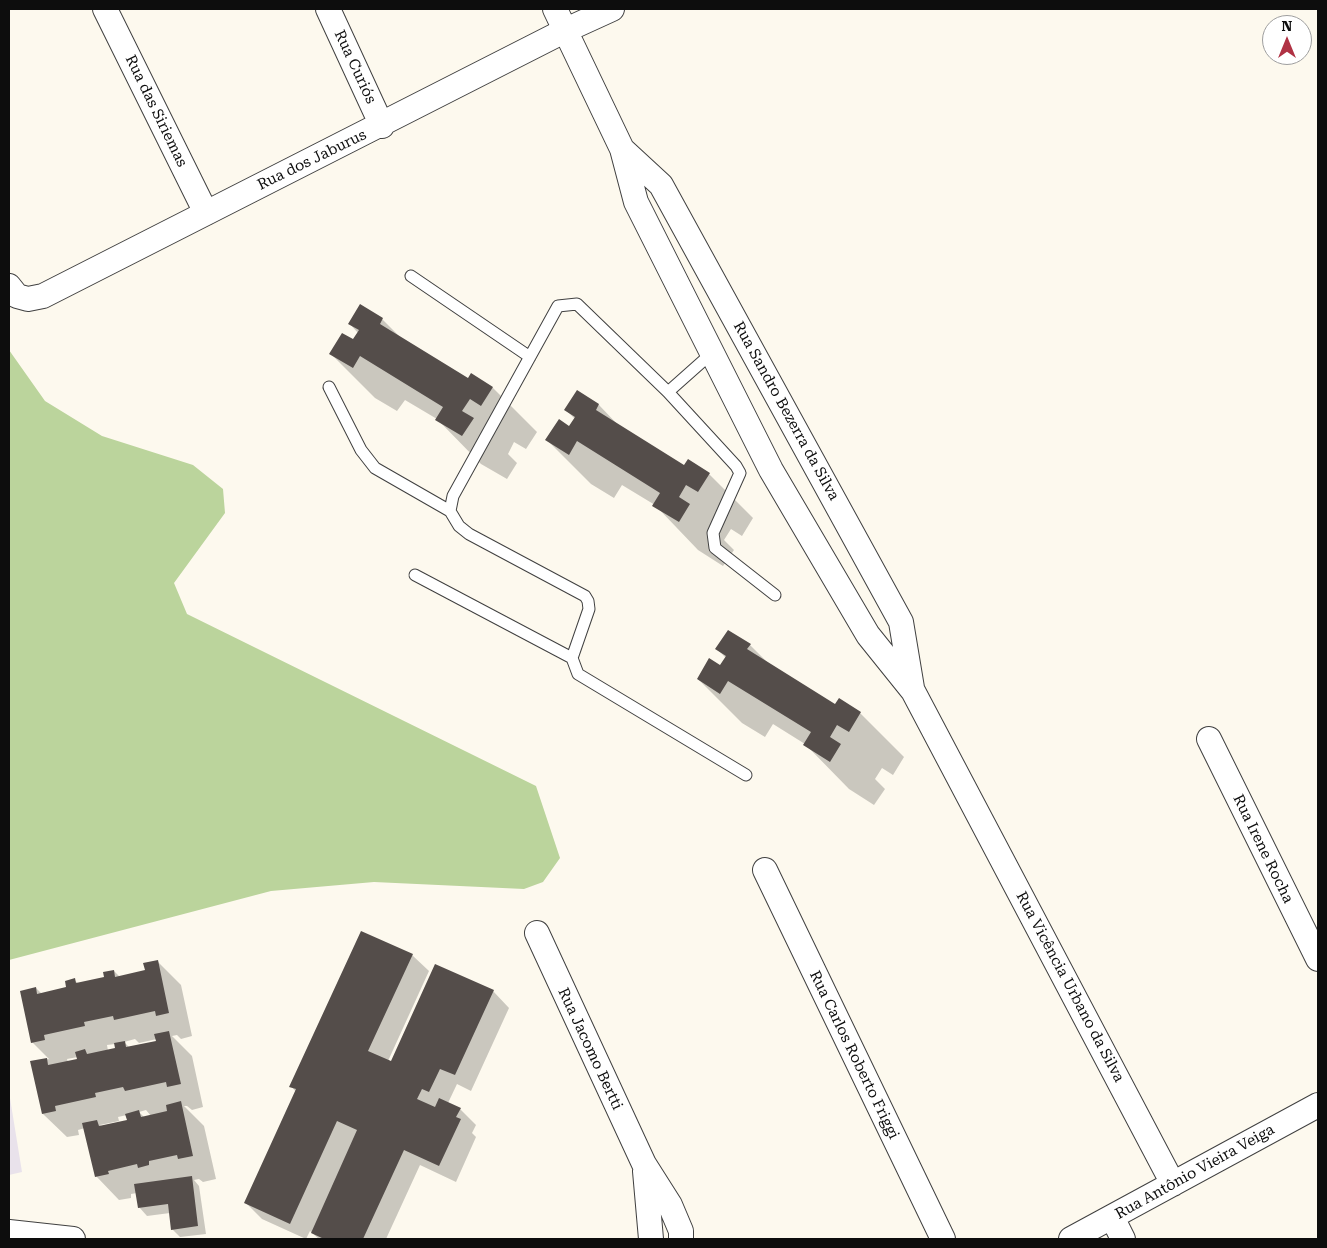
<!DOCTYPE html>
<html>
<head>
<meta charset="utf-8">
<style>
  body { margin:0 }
  #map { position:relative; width:1327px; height:1248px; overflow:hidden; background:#fdf9ee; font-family:"Roboto Serif",serif }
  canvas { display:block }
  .frame { position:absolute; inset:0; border:10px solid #0d0d0d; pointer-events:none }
  .north { position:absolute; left:1262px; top:15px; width:50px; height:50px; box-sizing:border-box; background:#fff; border:1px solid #9e9e9e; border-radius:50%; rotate:0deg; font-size:14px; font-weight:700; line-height:20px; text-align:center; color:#0d0d0d }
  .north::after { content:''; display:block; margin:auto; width:18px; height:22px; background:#b03244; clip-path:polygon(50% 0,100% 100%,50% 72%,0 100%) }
</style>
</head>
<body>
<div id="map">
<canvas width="1327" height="1248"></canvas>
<div class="frame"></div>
<div class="north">N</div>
</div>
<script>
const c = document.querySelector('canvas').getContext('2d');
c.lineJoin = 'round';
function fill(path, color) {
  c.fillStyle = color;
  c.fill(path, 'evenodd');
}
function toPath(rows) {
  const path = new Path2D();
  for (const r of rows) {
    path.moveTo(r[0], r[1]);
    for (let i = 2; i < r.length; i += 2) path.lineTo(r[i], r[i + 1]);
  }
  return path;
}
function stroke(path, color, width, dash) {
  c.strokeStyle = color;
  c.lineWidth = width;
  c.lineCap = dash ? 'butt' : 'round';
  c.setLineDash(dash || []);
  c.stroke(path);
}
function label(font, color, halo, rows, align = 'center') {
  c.font = font + ' "Roboto Serif",serif';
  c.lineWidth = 5;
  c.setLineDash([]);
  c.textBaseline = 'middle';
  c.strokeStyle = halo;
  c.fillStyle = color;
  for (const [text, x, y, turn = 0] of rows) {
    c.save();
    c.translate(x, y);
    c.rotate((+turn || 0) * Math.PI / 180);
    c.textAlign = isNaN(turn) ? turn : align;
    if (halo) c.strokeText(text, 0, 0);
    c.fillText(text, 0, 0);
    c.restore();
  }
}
fill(toPath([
  [9,1092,22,1172,9,1175]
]), '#e9e2eb');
fill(toPath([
  [9,350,45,401,102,436,193,465,223,489,225,513,174,583,187,614,536,786,560,858,543,882,524,889,374,882,271,891,9,960]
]), '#bbd49c');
fill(toPath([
  [382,319,402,339,468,380,493,388,537,432,526,449,514,442,508,454,517,463,507,479,481,464,437,419,405,400,397,411,375,398,331,354,353,341,358,333,349,323],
  [577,392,599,405,619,426,685,467,709,474,753,518,742,536,731,529,724,540,734,550,723,566,698,550,655,505,622,485,614,498,591,484,547,440,570,427,575,419,566,410],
  [750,645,770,665,836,706,860,713,904,757,893,775,882,768,875,779,885,789,874,805,849,789,805,744,773,724,765,737,742,723,698,679,721,667,726,658,717,649],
  [412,955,429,971,388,1061,392,1063,493,991,509,1008,471,1091,457,1084,448,1103,460,1109,476,1125,472,1133,476,1137,456,1182,420,1165,386,1239,319,1239,310,1231,306,1239,262,1219,246,1203,296,1092,291,1086],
  [158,962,181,985,192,1036,181,1039,177,1035,172,1036,192,1056,203,1107,192,1110,187,1106,184,1106,204,1126,216,1179,203,1182,199,1179,194,1180,199,1186,206,1234,180,1237,172,1229,170,1213,147,1216,139,1207,137,1193,131,1194,131,1198,119,1200,96,1176,85,1128,78,1130,79,1135,67,1137,43,1114,32,1062,49,1059,32,1042,36,988,42,994,68,988,74,980,79,984,106,978,114,971,120,977,146,971],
  [135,1039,139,1043,157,1039,157,1042,130,1048,124,1042],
  [115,1044,116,1049,108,1051,107,1045],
  [78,1057,78,1060,68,1062,67,1059],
  [146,1110,151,1116,144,1117,139,1112],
  [127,1115,128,1121,102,1127,100,1125,119,1121,118,1117]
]), '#0003');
fill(toPath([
  [360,304,383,318,380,324,468,378,471,373,493,387,481,406,470,399,462,411,474,418,462,436,435,420,443,407,360,356,353,368,329,354,342,333,353,339,359,330,348,324],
  [577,390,599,404,596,410,684,465,688,459,710,473,698,492,686,485,679,497,690,504,679,522,652,506,660,493,577,441,569,455,545,440,559,419,569,426,575,417,564,410],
  [728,630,751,644,747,649,835,704,839,698,861,712,849,732,837,725,830,737,841,744,830,762,803,745,811,732,728,681,720,694,697,679,709,658,720,665,726,656,715,649],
  [361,931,413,954,368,1051,391,1061,435,964,494,990,455,1075,440,1069,429,1092,422,1089,417,1099,435,1107,439,1098,461,1108,456,1117,461,1119,439,1166,404,1150,363,1239,324,1239,311,1233,357,1130,337,1121,290,1224,244,1203,296,1089,289,1087],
  [158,960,169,1013,156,1016,155,1011,114,1020,113,1016,84,1022,85,1026,44,1035,45,1040,31,1043,20,991,36,987,37,994,66,987,65,981,75,978,76,983,104,977,103,972,114,970,115,977,145,970,143,963],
  [169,1031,181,1084,167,1087,166,1082,125,1091,123,1087,95,1093,96,1097,55,1106,56,1111,42,1114,30,1061,47,1058,48,1065,77,1059,75,1052,85,1049,87,1054,115,1048,114,1043,125,1041,126,1047,156,1041,154,1034],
  [181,1101,193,1156,178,1159,177,1155,149,1161,149,1165,138,1168,137,1164,108,1171,109,1174,95,1177,82,1123,97,1120,99,1126,127,1120,125,1114,139,1110,141,1117,167,1111,166,1105],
  [192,1176,198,1226,171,1230,168,1204,138,1208,134,1184]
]), '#544d4a');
const lane = toPath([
  [411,276,530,357],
  [329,387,361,450,375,468,450,511],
  [668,392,713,352],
  [415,575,572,658],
  [746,775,578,674,572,658,589,609,588,601,585,596,469,534,459,526,450,511,453,496,558,306,577,304,668,392,736,466,740,473,713,533,715,548,775,595]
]);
const street = toPath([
  [105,9,206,213],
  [328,9,382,126],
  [555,9,622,149,636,202,771,470,868,635,913,691,1173,1184],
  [622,149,661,185,901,622,912,688],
  [9,286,17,296,28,299,43,296,566,30,612,9],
  [1209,739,1318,959],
  [765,870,943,1239],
  [537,933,644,1164,670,1205,681,1231,681,1239],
  [645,1171,651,1239],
  [1112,1217,1123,1239],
  [9,1232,73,1239],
  [1071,1239,1318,1105]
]);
stroke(lane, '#404040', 13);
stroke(street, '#404040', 26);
stroke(lane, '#fff', 11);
stroke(street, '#fff', 24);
label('15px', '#0d0d0d', '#fff', [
  ["Rua Curiós",355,67,65],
  ["Rua das Siriemas",156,111,64],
  ["Rua dos Jaburus",312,160,-26],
  ["Rua Sandro Bezerra da Silva",786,411,61],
  ["Rua Irene Rocha",1263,849,64],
  ["Rua Vicência Urbano da Silva",1070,987,62],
  ["Rua Jacomo Bertti",590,1049,65],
  ["Rua Carlos Roberto Friggi",854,1055,64],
  ["Rua Antônio Vieira Veiga",1195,1172,-29]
]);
</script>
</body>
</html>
